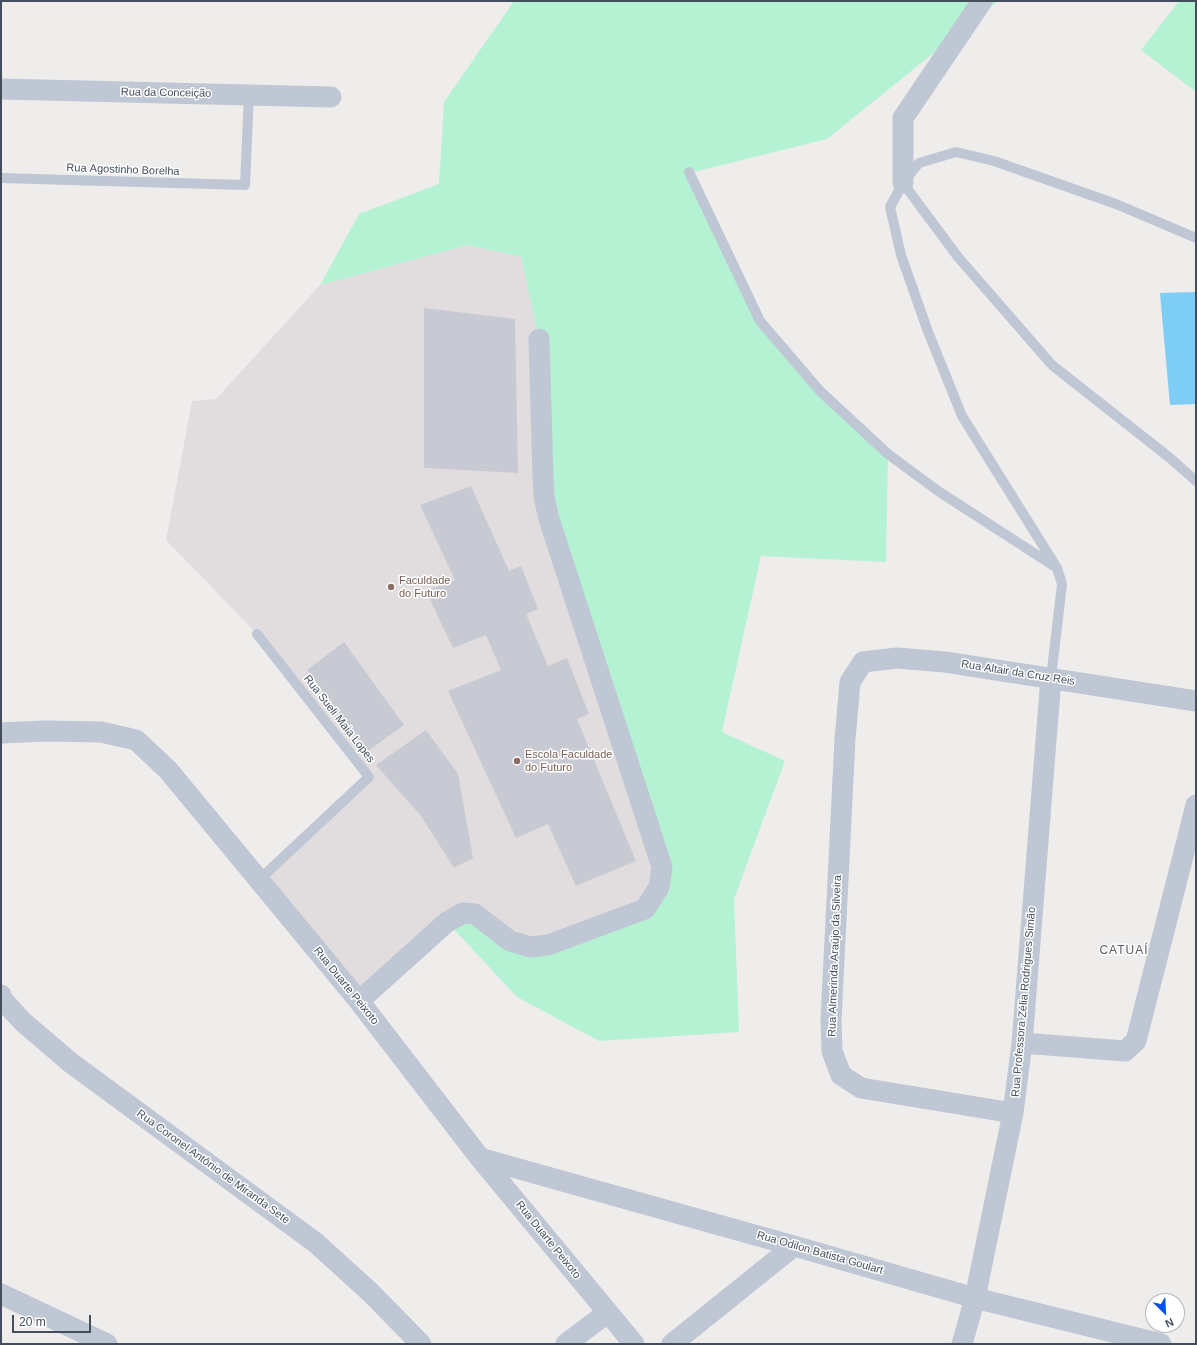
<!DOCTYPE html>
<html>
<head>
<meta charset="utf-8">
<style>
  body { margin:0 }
  #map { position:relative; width:1197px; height:1345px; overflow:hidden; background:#efecec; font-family:Helvetica,sans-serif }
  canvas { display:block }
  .frame { position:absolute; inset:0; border:2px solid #434d5b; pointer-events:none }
  .north { position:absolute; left:1145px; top:1293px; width:40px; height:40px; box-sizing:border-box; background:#fff; border:1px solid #b4b8bd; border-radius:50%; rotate:156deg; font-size:11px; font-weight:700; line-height:16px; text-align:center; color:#434d5b }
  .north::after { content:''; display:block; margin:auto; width:14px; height:18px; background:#0851ed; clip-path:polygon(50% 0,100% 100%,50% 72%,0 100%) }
  .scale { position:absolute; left:12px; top:1315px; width:79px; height:18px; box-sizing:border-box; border:2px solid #434d5b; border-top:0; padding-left:5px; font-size:12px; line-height:14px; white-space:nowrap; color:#434d5b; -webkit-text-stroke:3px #fff; paint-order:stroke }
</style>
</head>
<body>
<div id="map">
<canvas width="1197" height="1345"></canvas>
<div class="frame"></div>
<div class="north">N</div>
<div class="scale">20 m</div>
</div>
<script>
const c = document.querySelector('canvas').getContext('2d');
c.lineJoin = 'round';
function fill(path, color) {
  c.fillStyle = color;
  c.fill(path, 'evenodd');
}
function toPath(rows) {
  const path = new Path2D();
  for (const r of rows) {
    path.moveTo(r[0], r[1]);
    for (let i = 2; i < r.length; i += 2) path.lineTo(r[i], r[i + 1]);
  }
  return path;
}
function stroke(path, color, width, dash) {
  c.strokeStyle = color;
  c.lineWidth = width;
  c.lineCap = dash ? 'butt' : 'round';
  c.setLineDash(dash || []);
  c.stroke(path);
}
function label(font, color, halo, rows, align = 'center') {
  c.font = font + ' Helvetica,sans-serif';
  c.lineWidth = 3;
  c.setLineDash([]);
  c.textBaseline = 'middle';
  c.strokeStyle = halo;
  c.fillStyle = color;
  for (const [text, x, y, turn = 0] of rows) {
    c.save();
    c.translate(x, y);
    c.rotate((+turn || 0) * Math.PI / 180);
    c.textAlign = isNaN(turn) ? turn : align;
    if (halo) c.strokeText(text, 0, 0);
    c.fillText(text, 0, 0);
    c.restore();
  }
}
fill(toPath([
  [468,245,521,257,662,867,645,909,548,945,462,913,359,1001,260,879,369,777,257,634,166,540,192,401,216,399,320,285]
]), '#e1ddde');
fill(toPath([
  [514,1,998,1,827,139,690,173,760,321,820,391,888,454,886,562,761,556,722,732,785,761,734,899,739,1032,599,1041,517,997,447,922,463,913,530,947,645,909,659,888,549,519,539,339,521,257,468,245,320,285,359,214,439,184,444,102],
  [1179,1,1196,1,1196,92,1141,50]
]), '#b5f2d4');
fill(toPath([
  [1196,292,1196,404,1170,405,1160,293]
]), '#7ecdf4');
fill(toPath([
  [424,308,515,319,518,473,424,468],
  [471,486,509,571,521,566,538,609,526,614,548,666,567,658,589,714,577,719,636,861,576,886,548,824,516,838,448,691,501,670,486,635,453,648,426,591,455,580,420,505],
  [344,642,404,725,368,751,307,670],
  [426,730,458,774,473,858,454,868,421,816,376,765]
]), '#c7cad3');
stroke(toPath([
  [689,172,760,321,820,391,888,454,938,491,1054,566],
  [1,178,245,185,249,95],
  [903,183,958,257,1052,365,1170,458,1196,481],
  [257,634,369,777,260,879],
  [1051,678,1062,584,1057,568,962,416,927,329,901,255,890,207,903,183,919,163,956,152,994,161,1116,204,1196,238]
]), '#bec7d3', 10);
stroke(toPath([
  [1,89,331,97],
  [903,183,903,118,982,1],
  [1,733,45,731,101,732,136,740,168,770,359,1001,480,1158,634,1344],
  [1,995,2,999,23,1022,71,1063,316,1243,371,1293,421,1344],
  [359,1001,447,922,463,913,475,914,510,941,530,947,548,945,645,909,659,887,662,867,549,519,544,497,543,477,539,339],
  [1022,1043,1125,1051,1136,1041,1196,805],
  [1013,1113,861,1088,841,1075,832,1051,831,1020,845,739,850,682,863,662,897,658,945,662,1196,701],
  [480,1158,794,1246,975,1298,1161,1344],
  [1,1294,107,1344],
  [566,1344,607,1313],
  [672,1344,794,1246],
  [962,1344,975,1298,1013,1113,1022,1043,1051,678]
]), '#bec7d3', 21);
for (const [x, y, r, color] of [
  [391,587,4,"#8d6e63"],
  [517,761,4,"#8d6e63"]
]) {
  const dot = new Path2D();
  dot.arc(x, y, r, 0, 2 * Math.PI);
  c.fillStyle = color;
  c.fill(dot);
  stroke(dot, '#fff', 1.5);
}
label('11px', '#434d5b', '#fff', [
  ["Rua da Conceição",166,93,1],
  ["Rua Agostinho Borelha",123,170,2],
  ["Rua Altair da Cruz Reis",1018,673,9],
  ["Rua Sueli Maia Lopes",339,719,52],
  ["Rua Almerinda Araújo da Silveira",835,956,-88],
  ["Rua Duarte Peixoto",346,986,51],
  ["Rua Professora Zélia Rodrigues Simão",1024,1002,-85],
  ["Rua Coronel Antônio de Miranda Sete",213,1167,36],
  ["Rua Duarte Peixoto",548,1240,51],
  ["Rua Odilon Batista Goulart",820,1253,16]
]);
label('11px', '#785e54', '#fff', [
  ["Faculdade",399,581],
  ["do Futuro",399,594],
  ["Escola Faculdade",525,755],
  ["do Futuro",525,768]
], 'left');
c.letterSpacing = '1px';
label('12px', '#585c62', '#fff', [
  ["CATUAÍ",1124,951]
]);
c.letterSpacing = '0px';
</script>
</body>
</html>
